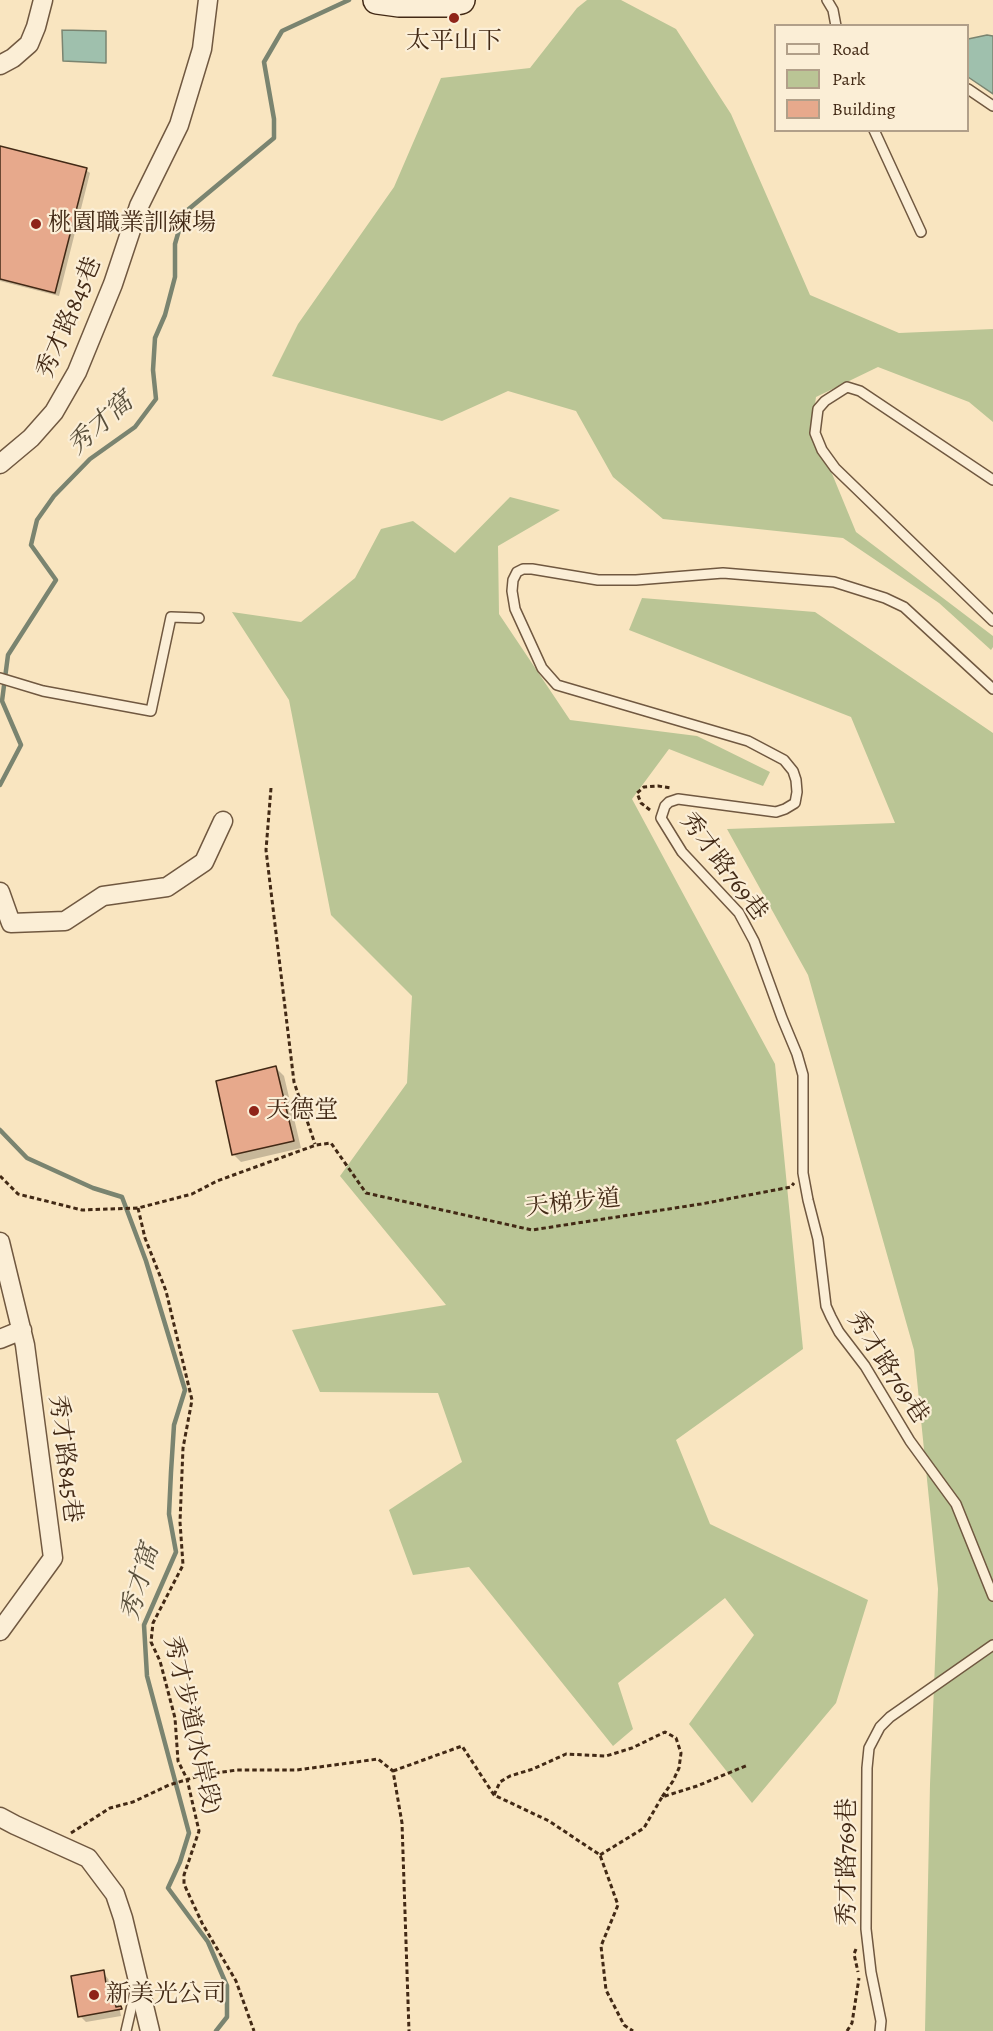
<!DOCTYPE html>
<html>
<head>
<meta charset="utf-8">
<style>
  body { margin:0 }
  #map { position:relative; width:993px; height:2031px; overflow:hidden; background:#f9e5c0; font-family:Alegreya,serif }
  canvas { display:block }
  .legend { position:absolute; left:774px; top:24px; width:195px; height:108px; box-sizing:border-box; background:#fbeed6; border:2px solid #b19f89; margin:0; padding:8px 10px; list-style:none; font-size:18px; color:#422915 }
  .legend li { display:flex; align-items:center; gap:12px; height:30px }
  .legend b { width:30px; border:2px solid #b19f89 }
</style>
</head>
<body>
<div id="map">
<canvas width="993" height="2031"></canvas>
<ul class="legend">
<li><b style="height:8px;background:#fbeed6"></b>Road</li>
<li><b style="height:16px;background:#bac595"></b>Park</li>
<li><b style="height:16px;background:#e7a98c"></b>Building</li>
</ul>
</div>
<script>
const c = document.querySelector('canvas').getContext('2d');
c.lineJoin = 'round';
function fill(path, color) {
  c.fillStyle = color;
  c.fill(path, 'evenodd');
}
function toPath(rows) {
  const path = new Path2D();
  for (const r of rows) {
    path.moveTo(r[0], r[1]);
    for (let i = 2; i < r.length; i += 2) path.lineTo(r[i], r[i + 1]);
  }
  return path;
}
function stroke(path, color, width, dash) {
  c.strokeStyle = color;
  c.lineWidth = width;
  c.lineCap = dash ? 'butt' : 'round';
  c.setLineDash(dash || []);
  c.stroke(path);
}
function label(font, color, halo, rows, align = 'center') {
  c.font = font + ' Alegreya,"Noto Serif TC",serif';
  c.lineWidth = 4.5;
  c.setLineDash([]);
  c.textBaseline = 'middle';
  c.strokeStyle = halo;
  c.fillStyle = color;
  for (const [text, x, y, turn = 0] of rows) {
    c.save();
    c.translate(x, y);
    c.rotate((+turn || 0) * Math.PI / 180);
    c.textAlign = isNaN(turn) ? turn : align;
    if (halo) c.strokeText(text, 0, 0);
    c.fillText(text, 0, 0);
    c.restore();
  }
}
fill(toPath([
  [587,0,621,0,676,29,731,114,810,295,899,333,993,329,993,422,969,402,878,367,816,397,812,425,856,532,993,636,993,647,991,650,939,603,843,538,663,519,613,477,576,411,508,391,442,421,272,376,298,324,394,187,441,78,530,68,577,8],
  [510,497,560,510,498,546,499,614,570,720,697,736,770,772,763,786,669,749,632,799,775,1064,803,1349,676,1440,710,1524,868,1600,836,1703,752,1803,689,1724,754,1635,725,1598,618,1683,633,1729,613,1746,469,1567,413,1575,389,1510,462,1462,438,1393,320,1392,292,1330,446,1305,340,1176,407,1083,412,996,331,915,289,700,232,612,301,622,355,578,381,529,413,521,455,553],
  [642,598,815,612,993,733,993,2031,925,2031,930,1784,938,1589,914,1350,808,975,727,829,895,823,851,717,629,630]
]), '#bac595');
const water = toPath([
  [62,30,106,31,106,63,63,61,62,30],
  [987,35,993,36,993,94,968,77,968,39,987,35]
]);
fill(water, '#9fc0ad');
stroke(water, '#7a8470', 1.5);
fill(toPath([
  [0,147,86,170,90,173,59,296,0,281],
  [276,1068,284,1076,301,1148,241,1162,233,1154],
  [103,1972,116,1990,121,2016,86,2022,80,2016]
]), '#0003');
stroke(toPath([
  [0,785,21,745,2,701,8,655,56,580,31,545,37,520,54,496,90,459,135,427,156,399,153,370,155,338,165,315,175,277,175,244,184,213,274,138,274,119,264,62,282,31,349,0],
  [0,1130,27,1158,93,1188,122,1197,146,1261,185,1390,174,1425,171,1472,169,1514,176,1552,144,1625,147,1676,189,1833,180,1862,168,1888,208,1942,227,1986,227,2017,216,2031]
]), '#7a8470', 4.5);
const building = toPath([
  [0,146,87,168,55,293,0,279,0,146],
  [276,1066,294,1141,232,1155,216,1081,276,1066],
  [104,1970,106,1984,111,1983,116,2007,121,2006,122,2009,78,2017,71,1976,104,1970]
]);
fill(building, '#e7a98c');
stroke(building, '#422915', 1.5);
const service = toPath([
  [827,0,833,10,836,26],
  [968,89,993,106],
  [874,130,921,232],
  [993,480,860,391,847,387,825,401,818,409,815,433,822,450,835,468,993,621],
  [0,678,43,691,151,711,171,617,199,618],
  [993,689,904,607,885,598,834,582,723,573,636,580,598,580,532,569,523,569,517,572,513,580,512,591,515,609,542,668,557,685,748,741,784,760,793,771,796,780,797,792,795,803,785,809,776,812,678,799,669,802,665,806,661,818,682,852,739,913,754,941,782,1018,797,1054,803,1075,803,1173,808,1200,818,1239,826,1306,831,1317,839,1332,865,1366,910,1441,956,1504,993,1596],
  [126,2031,136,1988],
  [880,2031,881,2021,871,1972,866,1929,867,1768,869,1748,880,1727,890,1717,993,1645]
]);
const minor = toPath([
  [0,65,13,58,29,44,36,27,43,0],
  [0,464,31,438,54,412,77,372,113,284,139,206,179,125,202,49,208,0],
  [0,892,11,923,65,921,103,896,167,887,204,862,223,821],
  [0,1242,25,1345,53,1558,0,1631],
  [0,1339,22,1330],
  [0,1817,15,1825,88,1858,115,1894,123,1918,150,2031]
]);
const secondary = toPath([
  [377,0,399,3,446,3,461,0]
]);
stroke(service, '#705840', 12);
stroke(minor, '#705840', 21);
stroke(secondary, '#422915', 30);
stroke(toPath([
  [271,788,266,850,294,1082,315,1144],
  [650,810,641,803,637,793,644,787,658,786,671,788],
  [0,1176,18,1194,82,1210,138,1208,192,1194,217,1181,316,1145,331,1143,366,1193,532,1230,701,1204,791,1187,794,1183],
  [138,1208,145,1238,166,1291,192,1400,183,1448,180,1522,183,1565,153,1623,151,1642,160,1661,175,1718,178,1761,187,1779,199,1831,184,1875,184,1884,202,1923,236,1981,254,2031],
  [393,1771,462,1746,494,1795,549,1821,600,1855,618,1905,601,1946,606,1990,624,2025,633,2031],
  [494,1795,500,1782,510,1776,533,1769,566,1754,606,1756,632,1748,665,1732,676,1738,681,1753,679,1768,673,1781,662,1797],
  [71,1833,110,1808,133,1802,169,1785,202,1775,237,1770,297,1770,378,1759,393,1771,402,1823,409,2031],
  [600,1855,644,1828,662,1797,697,1786,748,1765],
  [856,1949,854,1954,858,1972],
  [847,2031,852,2023,859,1978]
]), '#422915', 3, [4.5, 3]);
stroke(service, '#fbeed6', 9);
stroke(minor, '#fbeed6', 18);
stroke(secondary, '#fbeed6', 27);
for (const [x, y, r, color] of [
  [454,18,6,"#8f2418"],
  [36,224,6,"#8f2418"],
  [254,1111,6,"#8f2418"],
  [94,1995,6,"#8f2418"]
]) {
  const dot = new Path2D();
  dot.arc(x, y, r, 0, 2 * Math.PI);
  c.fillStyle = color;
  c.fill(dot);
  stroke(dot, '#fbeed6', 2);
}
label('24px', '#422915', '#fbeed6', [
  ["太平山下",454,42,"center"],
  ["桃園職業訓練場",48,224],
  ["天德堂",266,1111],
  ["新美光公司",106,1995]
], 'left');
label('24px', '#422915', '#fbeed6', [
  ["秀才路845巷",70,318,-67],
  ["秀才路769巷",723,867,53],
  ["天梯步道",573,1204,-6],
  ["秀才路769巷",887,1368,57],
  ["秀才路845巷",64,1459,83],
  ["秀才步道(水岸段)",191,1725,77],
  ["秀才路769巷",848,1862,-90]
]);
label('italic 26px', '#594f3b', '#fbeed6', [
  ["秀才窩",101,425,-42],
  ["秀才窩",141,1583,-74]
]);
</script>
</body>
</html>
